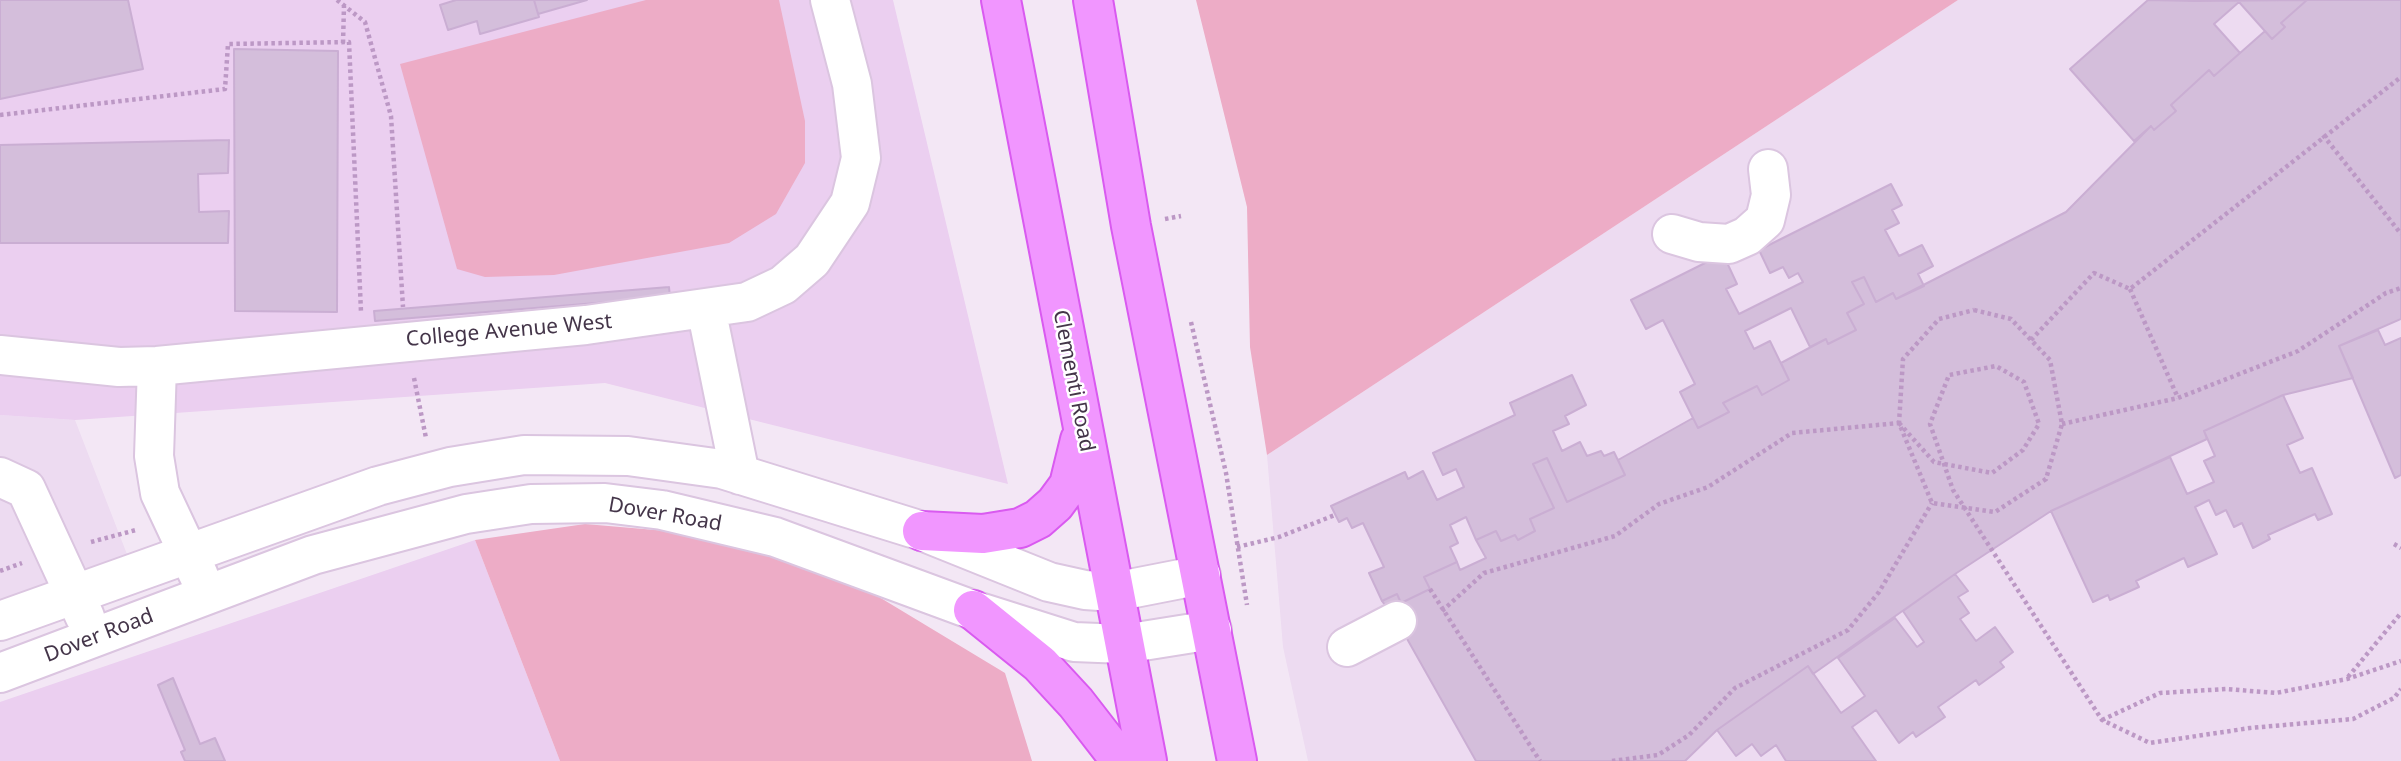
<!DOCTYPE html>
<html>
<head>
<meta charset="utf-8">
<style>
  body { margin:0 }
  canvas { display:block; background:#f3e7f5 }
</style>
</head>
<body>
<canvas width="2401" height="761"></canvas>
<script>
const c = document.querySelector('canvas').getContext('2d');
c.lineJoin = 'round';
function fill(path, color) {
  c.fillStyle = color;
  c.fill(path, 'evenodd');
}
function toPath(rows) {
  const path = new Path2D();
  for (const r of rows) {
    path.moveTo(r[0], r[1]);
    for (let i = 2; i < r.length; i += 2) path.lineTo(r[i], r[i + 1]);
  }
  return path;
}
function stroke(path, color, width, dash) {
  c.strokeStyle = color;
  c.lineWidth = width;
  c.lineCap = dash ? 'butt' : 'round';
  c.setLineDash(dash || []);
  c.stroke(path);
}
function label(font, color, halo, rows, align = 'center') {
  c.font = font + ' "Noto Sans",sans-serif';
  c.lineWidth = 5;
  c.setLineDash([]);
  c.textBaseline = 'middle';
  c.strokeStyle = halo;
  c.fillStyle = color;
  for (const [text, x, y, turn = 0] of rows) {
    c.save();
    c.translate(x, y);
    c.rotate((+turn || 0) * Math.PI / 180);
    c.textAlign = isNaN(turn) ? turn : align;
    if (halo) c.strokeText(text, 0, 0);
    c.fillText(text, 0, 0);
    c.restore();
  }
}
fill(toPath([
  [1958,0,2401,0,2401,761,1308,761,1283,647,1267,455],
  [0,415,75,420,130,562,0,612]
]), '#eddbf1');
fill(toPath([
  [0,0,893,0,1008,484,605,383,75,420,0,415],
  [475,540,560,761,0,761,0,702]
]), '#ebcff0');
fill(toPath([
  [646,0,779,0,805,121,805,163,776,214,729,243,554,275,485,277,457,269,400,64],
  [1196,0,1958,0,1267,455,1250,347,1247,207],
  [585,524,714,535,826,565,1005,673,1032,761,560,761,475,540]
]), '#edacc6');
const building = toPath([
  [0,0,128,0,143,69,0,99,0,0],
  [456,0,534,0,539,17,480,34,477,21,448,30,440,5,456,0],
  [534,0,587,0,538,14,534,0],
  [2148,0,2195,1,2307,0,2281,23,2285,27,2272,39,2239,2,2214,24,2240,53,2214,76,2209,70,2171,105,2176,111,2154,130,2151,126,2134,141,2070,69,2148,0],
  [2307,0,2401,0,2401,319,2339,346,2353,378,2283,395,2204,431,2207,439,2051,511,1955,574,1813,674,1808,666,1717,730,1685,761,1476,761,1397,621,1382,601,1397,594,1401,603,1430,589,1424,577,1457,562,1460,570,1486,558,1476,540,1496,531,1501,541,1515,535,1518,540,1535,531,1530,519,1554,508,1533,464,1547,458,1567,502,1625,475,1618,460,1693,418,1698,428,1729,412,1723,403,1757,386,1762,395,1789,380,1781,363,1826,339,1828,344,1856,330,1847,313,1864,304,1852,282,1864,277,1876,302,1893,293,1896,299,2066,212,2151,126,2154,130,2176,111,2171,105,2209,70,2214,76,2265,31,2272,39,2285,27,2281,23,2307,0],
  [234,49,338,51,337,312,235,311,234,49],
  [229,140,228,173,198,174,199,212,229,211,228,243,0,243,0,145,229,140],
  [1891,184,1902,205,1892,210,1899,223,1885,230,1899,256,1922,245,1933,266,1918,274,1924,286,1896,299,1893,293,1876,302,1864,277,1852,282,1864,304,1847,313,1856,330,1828,344,1826,339,1810,347,1791,308,1745,331,1754,349,1770,341,1789,380,1762,395,1757,386,1723,403,1729,412,1698,428,1680,392,1695,384,1663,320,1646,329,1631,300,1723,254,1737,284,1726,289,1739,314,1803,282,1798,273,1789,278,1783,267,1770,273,1759,250,1891,184],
  [669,287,670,297,375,321,374,311,669,287],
  [2378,330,2385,345,2401,338,2401,475,2395,478,2339,346,2378,330],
  [1572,375,1586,405,1565,416,1569,424,1553,431,1562,451,1580,442,1587,456,1601,451,1604,456,1614,452,1625,475,1567,502,1547,458,1533,464,1554,508,1530,519,1535,531,1518,540,1515,535,1501,541,1496,531,1476,540,1466,517,1450,525,1458,543,1450,547,1457,562,1424,577,1430,589,1401,603,1397,594,1382,601,1369,573,1384,567,1363,523,1352,528,1347,518,1339,522,1331,506,1405,472,1408,479,1423,471,1437,500,1464,487,1456,469,1443,475,1433,453,1515,415,1510,403,1572,375],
  [2283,395,2303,438,2287,445,2300,473,2312,468,2332,514,2318,520,2315,514,2268,535,2270,539,2253,548,2242,523,2234,527,2226,510,2216,515,2209,500,2195,507,2217,554,2188,567,2184,558,2136,581,2139,587,2110,600,2108,595,2093,602,2051,511,2170,457,2187,494,2214,482,2204,461,2215,456,2204,431,2283,395],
  [1955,574,1968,591,1958,597,1969,613,1960,619,1976,641,1995,627,2013,652,2000,662,2004,667,1979,685,1976,680,1938,707,1945,717,1916,737,1913,732,1899,743,1876,710,1852,727,1876,761,1786,761,1776,745,1761,756,1752,744,1736,756,1717,730,1808,666,1841,713,1865,696,1838,658,1895,618,1917,647,1924,642,1903,611,1955,574],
  [173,678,200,744,215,738,225,761,185,761,181,752,185,750,158,685,173,678]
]);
fill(building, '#d4bedb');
stroke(building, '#caaed3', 2);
const minor = toPath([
  [1672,234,1699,242,1729,244,1747,236,1765,220,1771,195,1768,169],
  [706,308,740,475],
  [0,355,119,367,157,366,586,325,747,302,783,285,812,260,850,203,861,158,852,84,830,0],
  [157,366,154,456,160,493,199,576],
  [0,477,26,489,85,617],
  [0,621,378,486,450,467,524,455,628,456,722,469,922,531,1049,582,1085,590,1114,592,1201,575],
  [1347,647,1397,621],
  [0,673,313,555,466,514,531,504,605,503,662,510,775,537,973,610,1074,642,1124,644,1212,630]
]);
const major = toPath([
  [1001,0,1147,761],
  [1093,0,1131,226,1237,761],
  [922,531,983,534,1020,528,1038,519,1055,504,1069,485,1080,440],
  [973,610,1040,664,1076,703,1121,761]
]);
stroke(minor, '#dbc5e0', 42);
stroke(major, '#d95af0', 42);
stroke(toPath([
  [337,0,365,22,391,116,403,307],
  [343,43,344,6],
  [0,115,225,89,228,44,349,42,361,312],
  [2323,135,2401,234],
  [1165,219,1181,216],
  [2130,289,2178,398],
  [1974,310,2011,319,2050,360,2062,424,2046,479,1995,512,1932,503,1899,423,1903,359,1939,319,1974,310],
  [1191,322,1226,473,1247,605],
  [2031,340,2094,273,2130,289,2401,77],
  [414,378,426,438],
  [1899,423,1934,462,1944,464,1992,473,2023,450,2039,424,2024,382,1996,366,1949,375,1930,424,1944,464,1953,490,2102,720,2150,743,2250,728,2353,719,2394,698,2401,689],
  [2062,424,2178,398,2298,351,2386,293,2401,288],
  [91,542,136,530],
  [2394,544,2401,548],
  [1237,547,1279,537,1335,515],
  [0,571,22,563],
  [1430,589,1540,761],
  [1442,611,1484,573,1615,536,1659,504,1708,487,1792,433,1899,423],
  [2348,677,2401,613],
  [2102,720,2160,693,2226,689,2276,693,2347,679,2401,661],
  [1612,761,1658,755,1689,735,1735,688,1848,630,1879,592,1932,503]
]), '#bc98c5', 4.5, [3.5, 3.5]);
stroke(minor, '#fff', 38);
stroke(major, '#f196ff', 38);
label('21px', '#443549', '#fff', [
  ["College Avenue West",509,331,-5],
  ["Clementi Road",1073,381,79],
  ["Dover Road",665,515,10],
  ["Dover Road",99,636,-21]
]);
</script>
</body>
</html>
